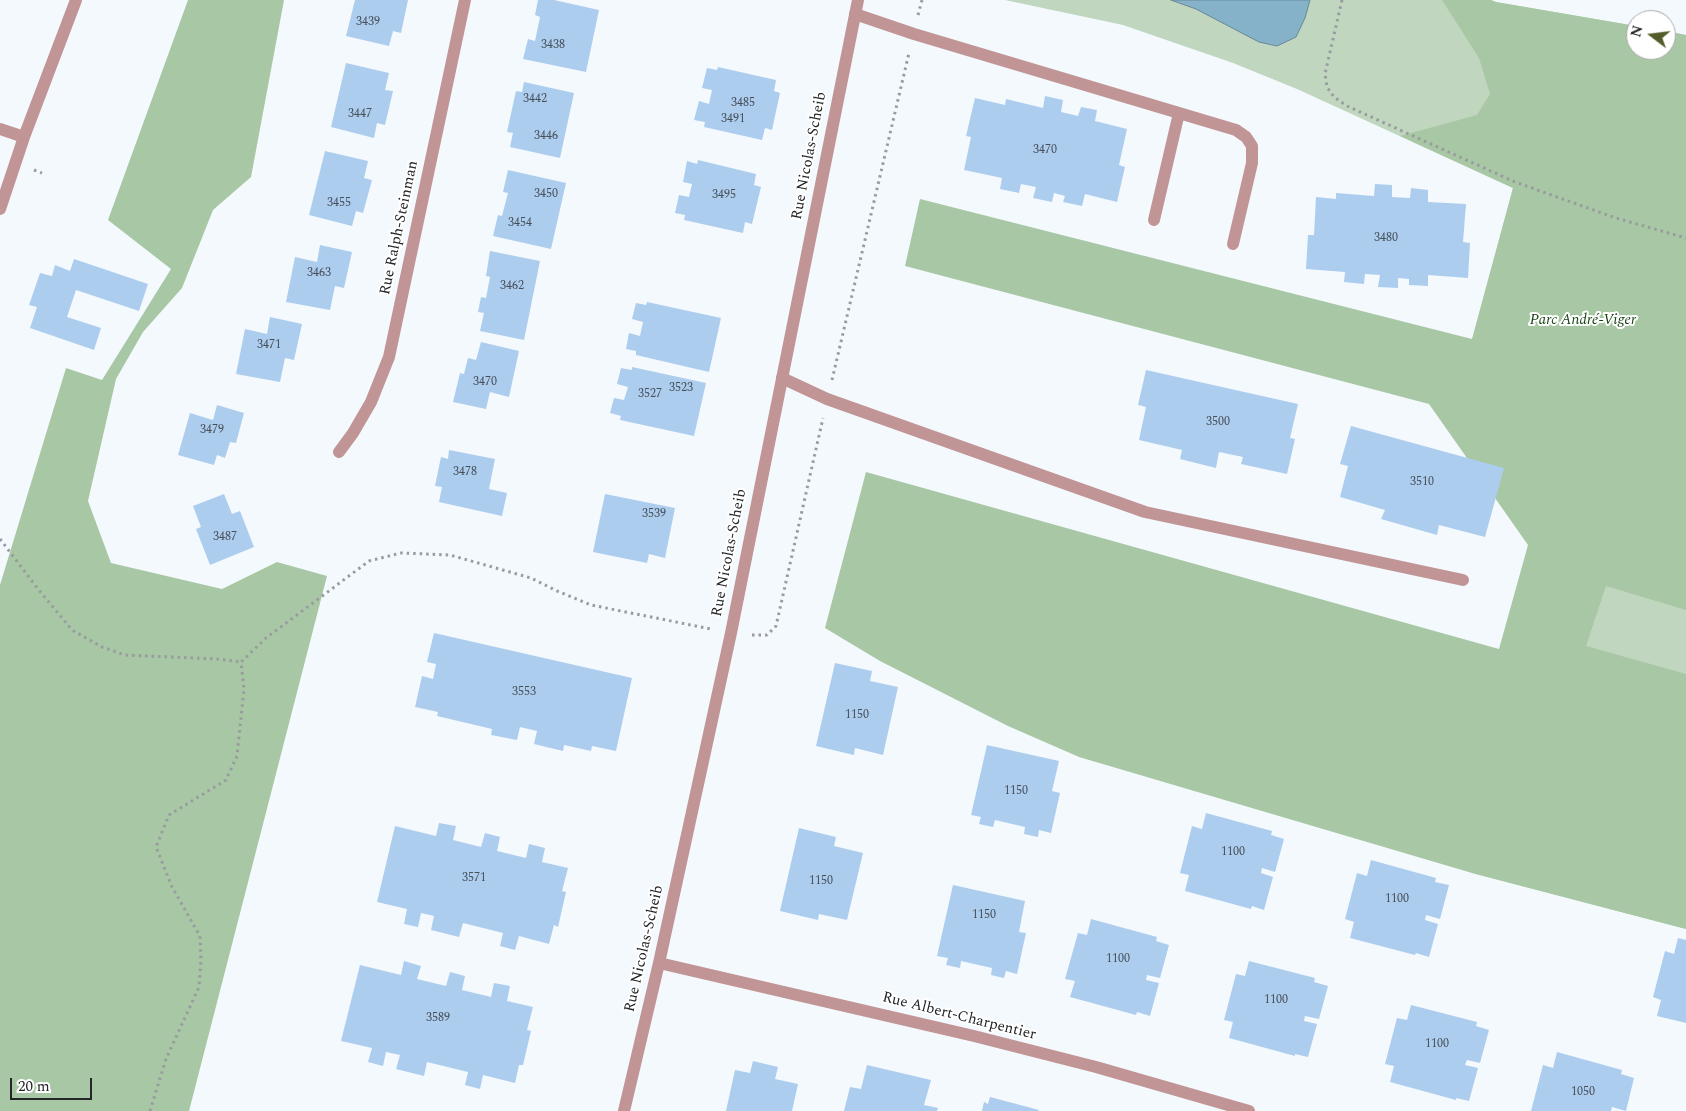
<!DOCTYPE html>
<html>
<head>
<meta charset="utf-8">
<style>
  body { margin:0 }
  #map { position:relative; width:1686px; height:1111px; overflow:hidden; background:#f4f9fe; font-family:Spectral,serif }
  canvas { display:block }
  .north { position:absolute; left:1626px; top:10px; width:50px; height:50px; box-sizing:border-box; background:#fff; border:1px solid #a7a8a9; border-radius:50%; rotate:285deg; font-size:14px; font-weight:700; line-height:20px; text-align:center; color:#232527 }
  .north::after { content:''; display:block; margin:auto; width:18px; height:22px; background:#555c2b; clip-path:polygon(50% 0,100% 100%,50% 72%,0 100%) }
  .scale { position:absolute; left:10px; top:1078px; width:82px; height:22px; box-sizing:border-box; border:2px solid #232527; border-top:0; padding-left:6px; font-size:15px; line-height:18px; white-space:nowrap; color:#232527; -webkit-text-stroke:4px #fff; paint-order:stroke }
</style>
</head>
<body>
<div id="map">
<canvas width="1686" height="1111"></canvas>
<div class="north">N</div>
<div class="scale">20 m</div>
</div>
<script>
const c = document.querySelector('canvas').getContext('2d');
c.lineJoin = 'round';
function fill(path, color) {
  c.fillStyle = color;
  c.fill(path, 'evenodd');
}
function toPath(rows) {
  const path = new Path2D();
  for (const r of rows) {
    path.moveTo(r[0], r[1]);
    for (let i = 2; i < r.length; i += 2) path.lineTo(r[i], r[i + 1]);
  }
  return path;
}
function stroke(path, color, width, dash) {
  c.strokeStyle = color;
  c.lineWidth = width;
  c.lineCap = dash ? 'butt' : 'round';
  c.setLineDash(dash || []);
  c.stroke(path);
}
function label(font, color, halo, rows, align = 'center') {
  c.font = font + ' Spectral,serif';
  c.lineWidth = 4;
  c.setLineDash([]);
  c.textBaseline = 'middle';
  c.strokeStyle = halo;
  c.fillStyle = color;
  for (const [text, x, y, turn = 0] of rows) {
    c.save();
    c.translate(x, y);
    c.rotate((+turn || 0) * Math.PI / 180);
    c.textAlign = isNaN(turn) ? turn : align;
    if (halo) c.strokeText(text, 0, 0);
    c.fillText(text, 0, 0);
    c.restore();
  }
}
fill(toPath([
  [1005,0,1491,0,1496,2,1636,26,1636,50,1666,50,1666,31,1686,35,1686,929,1472,873,1599,432,1457,396,1513,188,1297,89,1233,63,1123,25]
]), '#c0d6be');
fill(toPath([
  [188,0,284,0,251,177,213,210,182,288,143,332,116,379,88,501,111,563,222,589,277,562,327,576,189,1111,0,1111,0,585,66,368,102,380,171,269,108,220],
  [1442,0,1491,0,1496,2,1636,26,1636,50,1666,50,1666,31,1686,35,1686,610,1606,586,1586,646,1686,674,1686,929,1472,873,1079,757,1008,726,880,661,825,628,866,472,1499,649,1528,545,1429,404,905,266,920,199,1472,339,1513,188,1400,136,1477,115,1490,94,1479,58]
]), '#a8c7a4');
const water = toPath([
  [1171,0,1310,0,1305,18,1296,37,1277,46,1259,42,1196,9,1171,0]
]);
fill(water, '#85b2c9');
stroke(water, '#688898', 1);
fill(toPath([
  [355,0,408,0,401,33,393,31,389,46,346,36],
  [538,0,554,0,599,10,586,72,523,59,528,39,535,41,540,17,535,15],
  [346,63,389,73,385,90,393,91,385,125,377,123,374,138,331,127],
  [718,67,776,80,774,91,780,93,772,130,765,128,762,140,704,127,705,122,694,120,699,101,709,104,712,90,702,88,707,68,717,70],
  [524,82,574,93,560,158,510,147,513,133,507,132,516,91,522,92],
  [1045,96,1063,100,1061,112,1078,116,1081,107,1097,110,1095,121,1127,129,1119,165,1125,167,1117,202,1085,194,1082,206,1063,202,1065,196,1054,193,1052,202,1033,198,1036,187,1021,184,1019,193,1000,189,1002,178,964,170,971,137,966,136,975,98,1005,105,1006,99,1043,108],
  [325,151,368,161,364,178,372,180,363,213,356,211,352,226,309,215],
  [698,160,756,174,754,185,761,187,752,224,745,222,743,233,684,220,685,215,675,213,679,195,689,197,692,184,683,182,687,161,697,164],
  [508,170,566,183,551,249,493,236,498,215,502,216,508,193,503,192],
  [1375,184,1392,185,1392,197,1410,198,1411,188,1428,190,1428,202,1466,204,1463,242,1470,243,1468,278,1428,275,1428,286,1409,285,1409,279,1398,278,1398,288,1378,287,1380,275,1365,274,1364,284,1344,282,1345,272,1306,269,1308,235,1314,235,1316,197,1336,199,1336,193,1374,196],
  [320,245,352,252,344,288,335,286,330,310,286,302,295,257,317,262],
  [490,251,540,261,524,340,480,331,484,313,478,312,481,297,486,298,490,277,486,276],
  [74,259,148,284,139,311,76,290,67,317,101,328,94,350,30,328,37,307,29,305,40,273,52,276,55,265,70,271],
  [647,302,721,318,709,372,636,355,636,351,626,349,629,333,640,336,643,322,632,319,636,303,646,305],
  [270,317,302,324,294,360,285,358,280,382,236,374,245,329,267,334],
  [481,342,519,351,509,397,490,392,486,409,453,402,460,373,464,374,468,358,476,360],
  [632,367,706,383,694,436,620,420,621,416,610,413,614,398,624,400,628,387,617,384,621,368,632,370],
  [1146,370,1298,404,1290,438,1295,439,1287,474,1241,464,1243,457,1219,452,1216,468,1180,459,1182,450,1139,440,1146,407,1138,405],
  [217,405,244,413,236,443,230,442,225,458,217,455,214,465,178,455,190,413,213,420],
  [1351,426,1504,468,1485,537,1439,525,1437,535,1381,519,1385,510,1340,497,1348,466,1340,464],
  [449,450,495,459,489,489,507,493,502,516,439,502,442,487,435,486,441,457,448,459],
  [224,494,232,514,240,511,254,547,210,565,196,529,201,527,193,506],
  [605,494,675,508,665,558,649,554,647,563,593,552],
  [434,633,632,678,616,751,592,746,591,751,564,745,563,751,534,744,537,731,520,727,517,740,491,735,492,729,437,716,438,712,415,707,422,676,433,679,436,664,427,662],
  [835,663,872,671,870,681,898,687,883,755,855,748,854,755,816,746],
  [987,745,1059,761,1052,791,1060,793,1051,833,1039,830,1038,837,1024,834,1025,827,995,820,993,827,979,824,981,817,971,815],
  [1206,813,1272,831,1271,835,1284,839,1275,872,1262,868,1261,873,1273,877,1264,910,1252,906,1251,909,1185,891,1189,875,1180,873,1192,826,1202,829],
  [439,823,456,826,453,840,481,847,485,833,500,837,497,851,526,858,529,844,545,848,542,862,568,868,562,891,566,892,558,927,554,925,549,944,519,936,515,950,500,946,503,933,463,923,459,937,431,930,434,916,421,913,418,927,404,924,407,909,377,902,395,826,436,836],
  [799,828,836,837,834,846,863,853,847,920,819,914,818,920,780,911],
  [1371,860,1436,878,1435,882,1449,885,1440,919,1426,915,1425,920,1438,924,1429,957,1416,953,1415,955,1350,938,1354,922,1345,919,1357,873,1367,876],
  [953,885,1025,901,1019,932,1026,933,1017,974,1006,971,1004,978,991,975,992,968,961,961,960,968,946,965,948,958,937,956],
  [1091,919,1157,937,1156,941,1169,945,1160,978,1147,975,1146,980,1159,983,1150,1016,1137,1012,1136,1015,1070,997,1075,981,1065,979,1078,933,1087,935],
  [1678,938,1686,940,1686,1023,1657,1016,1661,1000,1653,997,1665,951,1674,954],
  [404,961,421,966,417,979,446,986,450,972,465,976,462,990,491,997,494,983,510,986,507,1001,533,1007,527,1030,531,1031,523,1065,519,1065,515,1083,483,1075,480,1089,465,1085,468,1072,427,1062,424,1076,396,1069,400,1055,386,1052,383,1066,368,1062,372,1048,341,1041,360,965,401,975],
  [1249,961,1315,978,1314,982,1328,986,1319,1019,1305,1016,1304,1021,1317,1024,1308,1057,1295,1054,1295,1056,1229,1038,1233,1022,1224,1020,1236,974,1245,976],
  [1411,1005,1477,1022,1476,1026,1489,1030,1480,1063,1467,1060,1465,1065,1478,1068,1469,1101,1456,1098,1456,1100,1390,1082,1394,1066,1385,1064,1397,1018,1407,1020],
  [1557,1052,1622,1070,1621,1074,1634,1078,1626,1111,1612,1107,1611,1111,1531,1111,1543,1065,1553,1068],
  [753,1061,778,1067,775,1079,798,1084,792,1111,726,1111,735,1070,750,1073],
  [867,1065,931,1080,924,1105,938,1108,937,1111,844,1111,850,1087,861,1089],
  [990,1097,1039,1110,1038,1111,982,1111,984,1102,988,1104]
]), '#adcdef');
stroke(toPath([
  [1342,0,1325,74,1327,87,1334,97,1347,106,1515,182,1616,218,1686,238],
  [918,15,922,0],
  [34,170,42,173],
  [832,380,909,53],
  [0,539,38,589,72,630,102,647,125,655,217,659,241,662],
  [752,635,767,635,776,626,823,418],
  [150,1111,166,1059,199,987,201,960,200,936,172,887,156,847,169,815,226,780,237,756,244,689,241,662,266,638,369,561,401,553,450,555,531,578,557,591,591,605,711,629]
]), '#989c9f', 3, [2.5, 4]);
stroke(toPath([
  [855,14,914,34,1236,130,1246,137,1252,146,1252,163,1233,244],
  [1154,220,1179,113],
  [782,378,827,399,1145,512,1463,580]
]), '#c19596', 12);
stroke(toPath([
  [0,129,24,137],
  [0,209,24,137,76,0],
  [339,452,353,433,371,402,389,357,465,0],
  [659,963,974,1036,1096,1067,1249,1111],
  [624,1111,659,963,731,633,858,0]
]), '#c19596', 12);
label('12px', '#464f59', null, [
  ["3439",368,23],
  ["3438",553,46],
  ["3442",535,100],
  ["3485",743,104],
  ["3447",360,115],
  ["3491",733,120],
  ["3446",546,137],
  ["3470",1045,151],
  ["3450",546,195],
  ["3495",724,196],
  ["3455",339,204],
  ["3454",520,224],
  ["3480",1386,239],
  ["3463",319,274],
  ["3462",512,287],
  ["3471",269,346],
  ["3470",485,383],
  ["3523",681,389],
  ["3527",650,395],
  ["3500",1218,423],
  ["3479",212,431],
  ["3478",465,473],
  ["3510",1422,483],
  ["3539",654,515],
  ["3487",225,538],
  ["3553",524,693],
  ["1150",857,716],
  ["1150",1016,792],
  ["1100",1233,853],
  ["3571",474,879],
  ["1150",821,882],
  ["1100",1397,900],
  ["1150",984,916],
  ["1100",1118,960],
  ["1100",1276,1001],
  ["3589",438,1019],
  ["1100",1437,1045],
  ["1050",1583,1093]
]);
label('15px', '#232527', '#fff', [
  ["Rue Nicolas-Scheib",810,156,-79],
  ["Rue Ralph-Steinman",400,228,-78],
  ["Rue Nicolas-Scheib",730,553,-79],
  ["Rue Nicolas-Scheib",645,949,-77],
  ["Rue Albert-Charpentier",959,1017,14]
]);
label('italic 15px', '#174214', '#fff', [
  ["Parc André-Viger",1583,321]
]);
</script>
</body>
</html>
